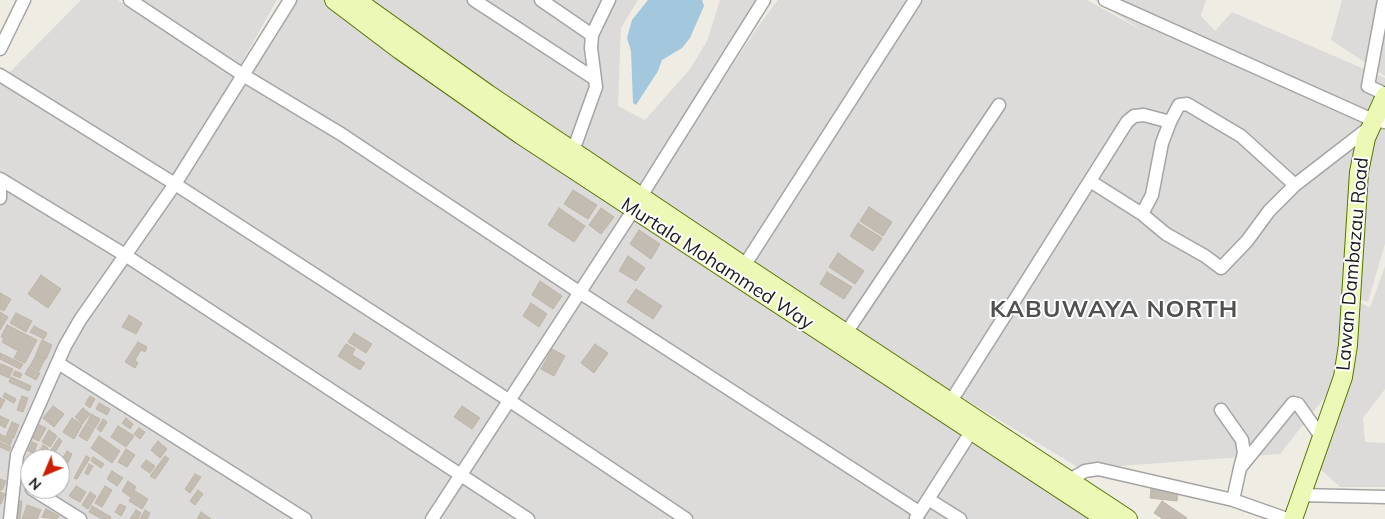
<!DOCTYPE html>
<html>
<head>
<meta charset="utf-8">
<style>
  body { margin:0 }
  #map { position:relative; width:1385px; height:519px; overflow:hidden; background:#efede3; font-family:Mulish,sans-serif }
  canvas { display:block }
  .north { position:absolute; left:20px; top:449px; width:50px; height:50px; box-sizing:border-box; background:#fff; border:1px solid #a5a5a5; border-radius:50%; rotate:225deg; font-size:14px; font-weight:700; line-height:20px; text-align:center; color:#1d1d1d }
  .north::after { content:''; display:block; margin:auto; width:18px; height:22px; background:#cb1f00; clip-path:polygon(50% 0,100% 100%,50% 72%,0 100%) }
</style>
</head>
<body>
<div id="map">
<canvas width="1385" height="519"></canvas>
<div class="north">N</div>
</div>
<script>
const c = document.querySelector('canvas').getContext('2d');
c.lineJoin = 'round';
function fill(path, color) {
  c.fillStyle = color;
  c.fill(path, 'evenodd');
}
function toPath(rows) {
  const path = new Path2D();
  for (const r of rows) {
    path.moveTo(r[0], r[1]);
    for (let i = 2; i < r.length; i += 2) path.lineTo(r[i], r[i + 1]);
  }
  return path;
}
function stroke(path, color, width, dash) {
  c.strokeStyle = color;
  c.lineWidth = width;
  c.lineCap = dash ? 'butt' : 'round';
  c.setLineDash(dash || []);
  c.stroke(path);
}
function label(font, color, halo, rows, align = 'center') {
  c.font = font + ' Mulish,sans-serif';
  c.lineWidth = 4;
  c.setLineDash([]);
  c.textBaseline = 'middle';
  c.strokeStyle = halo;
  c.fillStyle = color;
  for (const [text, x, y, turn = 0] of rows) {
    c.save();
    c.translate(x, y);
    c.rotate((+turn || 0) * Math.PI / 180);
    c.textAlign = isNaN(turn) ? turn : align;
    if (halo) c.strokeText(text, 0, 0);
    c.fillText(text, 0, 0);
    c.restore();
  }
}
fill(toPath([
  [81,0,118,0,237,75,286,0,352,0,1111,519,0,519,0,82],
  [30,459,60,459,60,489,30,489],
  [125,0,277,0,237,71],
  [369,0,638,0,621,28,618,106,645,120,690,69,707,41,720,0,763,0,641,188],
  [778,0,1087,0,1143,31,1095,0,1206,0,1201,16,1215,31,1232,12,1385,78,1385,244,1368,302,1347,295,1370,308,1385,266,1385,389,1363,418,1365,442,1385,443,1385,487,1340,487,1319,468,1349,366,1335,363,1347,369,1280,454,1081,469,866,340,647,194,759,25],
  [1342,0,1385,0,1385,76,1331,40]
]), '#dcdbda');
fill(toPath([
  [648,0,702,0,704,6,690,38,682,48,662,60,658,71,636,105,633,103,631,51,627,38,632,20]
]), '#a3c7dd');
const building = toPath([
  [573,190,597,205,588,219,564,204,573,190],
  [869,207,892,222,883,236,860,221,869,207],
  [559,208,585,226,574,242,548,225,559,208],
  [601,208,614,217,601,234,589,225,601,208],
  [858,223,882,238,873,251,850,236,858,223],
  [639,230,660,244,651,259,630,244,639,230],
  [838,253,864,271,855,284,829,267,838,253],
  [628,256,645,268,636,281,619,271,628,256],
  [827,272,852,287,844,299,820,284,827,272],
  [41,275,61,289,48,308,28,294,41,275],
  [540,281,562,296,553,309,532,295,540,281],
  [636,289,662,306,653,319,627,302,636,289],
  [0,293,11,299,4,311,0,309,0,293],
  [531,303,547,314,539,327,523,316,531,303],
  [0,312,8,317,0,330,0,312],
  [16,313,32,321,26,332,10,323,16,313],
  [129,315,142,323,136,334,122,327,129,315],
  [7,325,37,340,25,363,14,358,18,351,2,342,4,338,1,337,7,325],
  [34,326,47,333,44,339,30,332,34,326],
  [354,333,372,344,366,353,348,342,354,333],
  [42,340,52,345,46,359,36,354,42,340],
  [138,342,147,347,145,352,141,350,135,360,138,363,135,368,125,362,138,342],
  [346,344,355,349,352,355,365,363,360,370,338,356,346,344],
  [595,344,608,353,594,373,581,363,595,344],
  [552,349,565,356,554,376,541,369,552,349],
  [0,353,23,364,20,369,0,359,0,353],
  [36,355,45,359,39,371,30,366,36,355],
  [1,364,13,369,9,378,0,374,1,364],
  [29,367,40,373,36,380,25,374,29,367],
  [15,371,22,374,20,378,13,375,15,371],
  [11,377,31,386,29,391,9,382,11,377],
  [5,393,16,399,14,403,3,397,5,393],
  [22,396,28,398,23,412,17,410,22,396],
  [90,396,95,399,90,408,85,404,90,396],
  [0,398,5,400,0,409,0,398],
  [99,403,110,409,107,415,96,409,99,403],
  [53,406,64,414,54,427,43,418,53,406],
  [462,406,480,418,472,429,454,417,462,406],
  [83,408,90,414,82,424,75,417,83,408],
  [91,414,100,419,95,428,87,423,91,414],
  [0,416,9,420,5,428,0,425,0,416],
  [72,418,82,425,74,439,63,432,72,418],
  [126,418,133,424,130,429,122,423,126,418],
  [103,419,107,422,101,432,97,429,103,419],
  [12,422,19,425,13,439,6,436,12,422],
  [37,424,46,428,39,441,30,437,37,424],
  [86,424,94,429,87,441,79,436,86,424],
  [118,426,134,436,126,447,111,437,118,426],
  [139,428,145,432,140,439,134,434,139,428],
  [49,430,57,436,50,447,42,442,49,430],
  [0,434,12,440,10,445,0,440,0,434],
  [99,436,120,451,112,463,91,448,99,436],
  [59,438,62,441,51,459,47,456,59,438],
  [158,441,167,449,160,458,151,450,158,441],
  [0,442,11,447,9,451,0,447,0,442],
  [32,442,37,444,34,453,28,451,32,442],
  [43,445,48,448,42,458,38,455,43,445],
  [126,449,135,455,127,467,118,462,126,449],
  [67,451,72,454,67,465,61,461,67,451],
  [86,456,90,458,77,479,74,478,86,456],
  [165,456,169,459,155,479,150,476,165,456],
  [93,457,104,464,101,468,91,461,93,457],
  [146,460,155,466,150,473,141,467,146,460],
  [29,462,30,463,30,473,25,470,29,462],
  [89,464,93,466,88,475,85,473,89,464],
  [112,471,123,478,117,486,107,479,112,471],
  [195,474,201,477,190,493,185,489,195,474],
  [0,479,6,481,2,490,0,490,0,479],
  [128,481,136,487,130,497,122,491,128,481],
  [76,486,86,492,80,502,69,496,76,486],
  [105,486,112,490,102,507,95,503,105,486],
  [1151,488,1178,491,1177,501,1150,498,1151,488],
  [198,490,203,494,195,505,190,501,198,490],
  [135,491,148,499,142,509,129,501,135,491],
  [0,492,5,494,1,504,0,504,0,492],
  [90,492,96,496,88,509,82,505,90,492],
  [18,501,22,501,20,519,16,519,18,501],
  [1162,501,1187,518,1186,519,1163,519,1154,513,1162,501],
  [120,504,126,507,121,516,115,512,120,504],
  [27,505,41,510,37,519,22,519,27,505],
  [92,506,111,517,110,519,102,519,89,512,92,506],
  [46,509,59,516,57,519,42,517,46,509],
  [136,510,141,513,138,519,130,519,136,510],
  [145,510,150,513,147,519,140,519,145,510],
  [201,512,211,519,197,519,201,512]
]);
fill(building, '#c3bcb3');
stroke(building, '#c0b5a6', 1);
const street = toPath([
  [130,0,243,75,341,134,579,292,919,512],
  [474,0,595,79],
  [541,0,592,35],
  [1105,0,1373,120,1385,122],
  [1384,0,1368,86,1385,94],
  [0,49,24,0],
  [0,75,175,184,510,401,686,519],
  [573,151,596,87,591,48,592,35,609,0],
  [0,179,125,255,528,519],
  [1090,181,1142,214,1166,234,1205,256,1221,268,1247,241,1269,211,1295,185],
  [0,188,0,198],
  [641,196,764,0],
  [1142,214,1152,195,1162,143,1170,122],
  [744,266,915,0],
  [846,333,999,105],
  [58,363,305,519],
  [951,401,1127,122,1134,116,1144,115,1170,122,1179,105,1187,104,1241,136,1295,185,1370,127],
  [1221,410,1242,440,1244,453,1240,468],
  [1068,481,1085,471,1098,469,1233,500,1287,519],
  [32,489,80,519],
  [1300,495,1385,497],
  [928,499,960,519],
  [1233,500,1240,468,1293,403,1298,404,1322,438],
  [916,518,971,432],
  [10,519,17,455,65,346,80,320,175,184,290,0],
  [432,519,634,209]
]);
const secondary = toPath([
  [334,0,400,50,521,135,1106,519],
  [356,0,488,94,744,266,1128,519],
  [1293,519,1343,377,1348,345,1359,172,1366,138,1385,96]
]);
stroke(street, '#a4a4a4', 15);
stroke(secondary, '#577404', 20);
stroke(street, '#fff', 12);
stroke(secondary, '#ecf9b6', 18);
label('19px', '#1d1d1d', '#fff', [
  ["Murtala Mohammed Way",717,264,33],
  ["Lawan Dambazau Road",1353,264,-85]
]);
c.letterSpacing = '1px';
label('bold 24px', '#505050', '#fff', [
  ["KABUWAYA NORTH",1114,310]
]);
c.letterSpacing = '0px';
</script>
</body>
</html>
